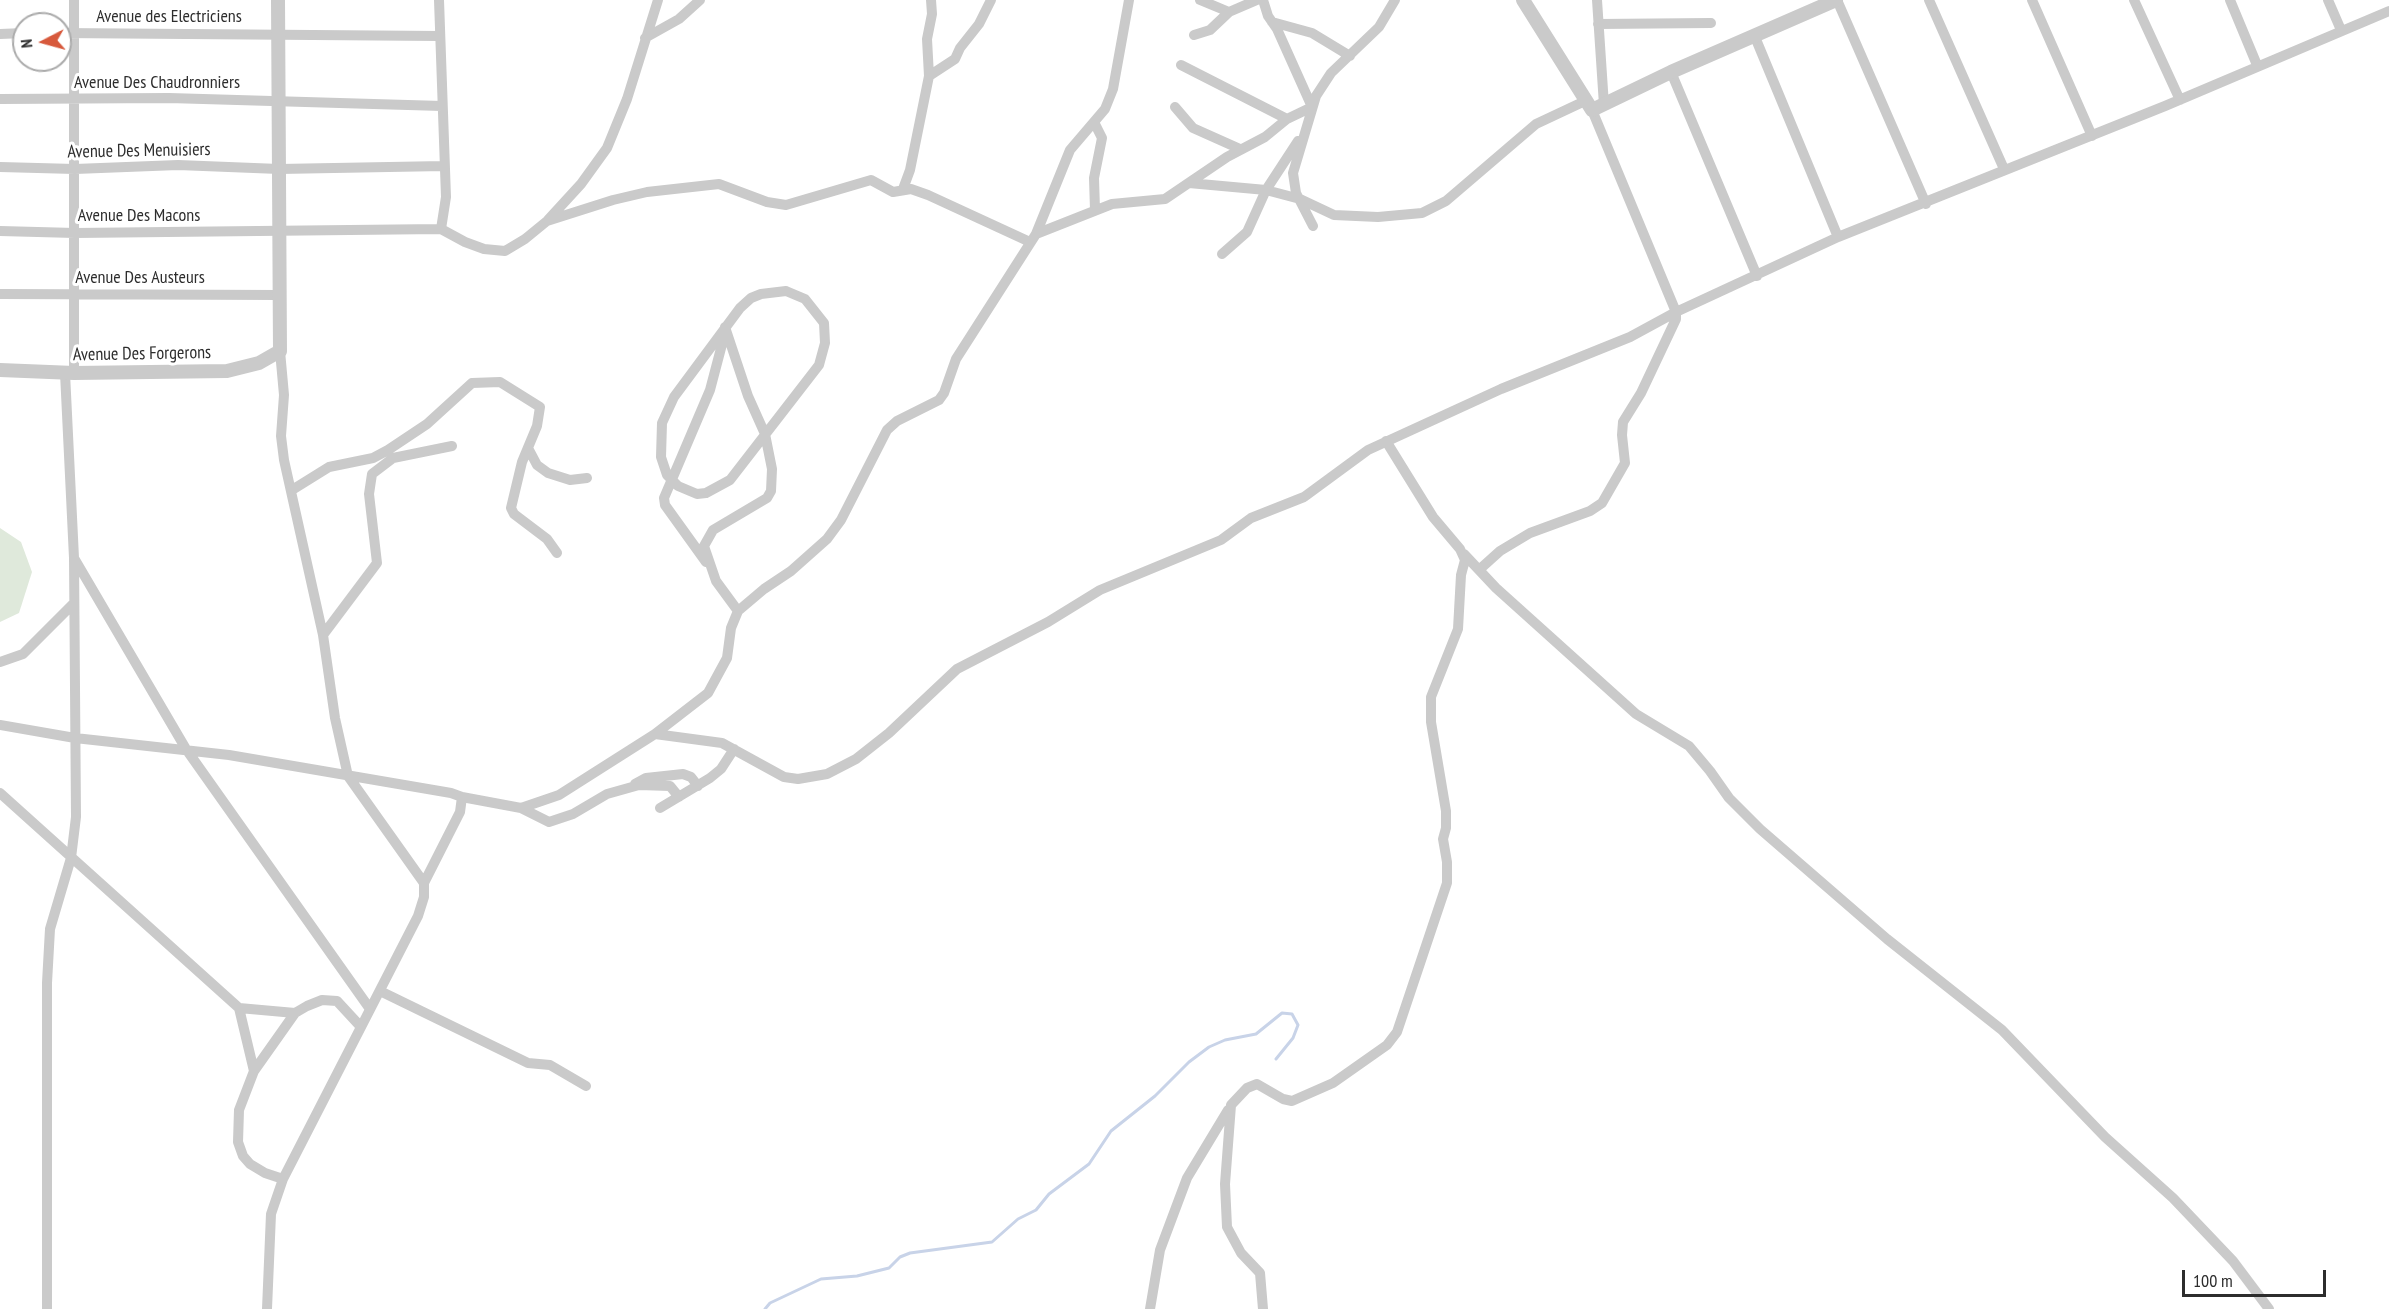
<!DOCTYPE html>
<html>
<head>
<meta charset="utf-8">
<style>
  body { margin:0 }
  #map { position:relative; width:2389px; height:1309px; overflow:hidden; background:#fff; font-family:"PT Sans Narrow",sans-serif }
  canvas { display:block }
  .north { position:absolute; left:12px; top:12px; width:60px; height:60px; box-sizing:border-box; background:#fff; border:2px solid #ababab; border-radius:50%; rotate:264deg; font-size:16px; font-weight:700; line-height:24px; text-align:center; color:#2d2d2d }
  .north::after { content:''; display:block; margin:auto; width:21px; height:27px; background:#d7593c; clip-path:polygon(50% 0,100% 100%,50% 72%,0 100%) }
  .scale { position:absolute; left:2182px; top:1270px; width:144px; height:27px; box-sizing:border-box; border:3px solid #2d2d2d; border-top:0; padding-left:8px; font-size:18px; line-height:21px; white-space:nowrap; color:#2d2d2d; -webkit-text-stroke:4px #fff; paint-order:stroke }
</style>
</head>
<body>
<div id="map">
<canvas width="2389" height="1309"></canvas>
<div class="north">N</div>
<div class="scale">100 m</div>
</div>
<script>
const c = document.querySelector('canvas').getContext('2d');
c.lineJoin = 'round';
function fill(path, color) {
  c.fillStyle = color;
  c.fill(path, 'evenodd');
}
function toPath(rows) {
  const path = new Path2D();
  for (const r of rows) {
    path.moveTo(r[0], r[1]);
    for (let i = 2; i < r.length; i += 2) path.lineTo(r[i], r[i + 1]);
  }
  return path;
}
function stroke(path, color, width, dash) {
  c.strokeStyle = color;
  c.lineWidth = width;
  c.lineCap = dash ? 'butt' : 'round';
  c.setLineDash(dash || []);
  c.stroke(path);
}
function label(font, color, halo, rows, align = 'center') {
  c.font = font + ' "PT Sans Narrow",sans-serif';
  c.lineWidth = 6;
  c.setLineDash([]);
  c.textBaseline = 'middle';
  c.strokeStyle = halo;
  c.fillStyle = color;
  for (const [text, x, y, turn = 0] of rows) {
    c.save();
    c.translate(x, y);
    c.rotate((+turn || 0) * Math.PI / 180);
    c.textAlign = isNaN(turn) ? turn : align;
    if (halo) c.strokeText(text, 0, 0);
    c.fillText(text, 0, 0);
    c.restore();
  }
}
fill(toPath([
  [0,528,21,542,32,572,19,613,0,622]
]), '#dfe9db');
stroke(toPath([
  [765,1309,770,1303,821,1279,857,1276,889,1268,900,1257,910,1253,992,1242,1018,1219,1036,1210,1049,1194,1089,1164,1111,1131,1155,1096,1189,1062,1209,1047,1225,1040,1256,1034,1282,1013,1292,1014,1298,1025,1293,1038,1276,1059]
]), '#c8d3e8', 3);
stroke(toPath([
  [439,0,446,197,441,229],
  [1200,0,1229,12],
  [1263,0,1268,16,1277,29,1312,107],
  [1597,0,1604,105],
  [1837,0,1926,204],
  [1929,0,2004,169],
  [2032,0,2092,136],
  [2134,0,2180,100],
  [2230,0,2257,65],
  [2328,0,2341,30],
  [1272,22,1312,33,1350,56],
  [1598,24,1711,23],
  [60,33,439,36],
  [0,34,24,33],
  [1194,35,1210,30,1229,12,1257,0],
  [1755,37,1838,237],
  [645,38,679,19,700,0],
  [1181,65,1287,119],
  [1671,72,1757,276],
  [929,76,955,59,960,48,979,24,991,0],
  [0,99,169,98,442,106],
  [1175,107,1193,128,1240,149],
  [1095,124,1102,138,1094,178,1095,210],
  [0,167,75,169,178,165,279,169,444,166],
  [1189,183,1266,190,1300,199,1334,215,1378,217,1422,213,1446,201,1536,124,1585,101],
  [903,189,910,170,929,76,927,39,932,14,931,0],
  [548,220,581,184,607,148,627,99,658,0],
  [1313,226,1296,193,1293,173,1316,96,1331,73,1379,27,1395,0],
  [0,231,75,233,441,229,465,242,484,249,505,251,525,239,547,221,613,200,647,192,719,184,767,202,786,205,871,180,893,192,911,189,928,195,1030,242],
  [1036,234,1112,204,1165,199,1227,157,1265,137,1287,119,1312,107],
  [1222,254,1247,232,1266,190,1298,141],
  [786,291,805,299,824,323,825,343,819,365,730,480,706,493,697,494,678,486,667,475,661,457,662,423,674,397,740,308,751,298,761,294,786,291],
  [0,294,280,295],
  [725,327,748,396,765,434,772,469,771,491,767,498,713,530,704,546,716,581,738,611],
  [280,351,284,395,281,436,284,460,323,635,335,718,348,776,424,883],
  [74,373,74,0],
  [528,448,537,465,548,473,570,480,587,478],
  [292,490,329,467,373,458,388,450,427,424,472,383,500,382,540,407,537,426,522,462,511,508,514,514,547,539,557,553],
  [1464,554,1496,588,1636,714,1689,746,1710,771,1729,798,1760,829,1887,939,2002,1030,2105,1137,2173,1198,2233,1261,2269,1309],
  [74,558,186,749,370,1009],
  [706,562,665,505,664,498,710,390,725,333],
  [1480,569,1500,551,1530,533,1590,511,1602,503,1625,463,1622,435,1623,422,1641,393,1676,319,1676,312,1592,110],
  [323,635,377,563,369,494,372,474,393,458,452,446],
  [0,662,23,654,74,603],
  [0,725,75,738,229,755,451,793,462,797,460,812,424,883,424,897,418,916,283,1179,271,1214,267,1309],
  [655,734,722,743,784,777,798,779,827,774,856,759,889,733,957,669,1048,622,1100,590,1221,540,1251,518,1304,497,1368,450,1501,389,1630,337,1676,312,1838,237,2165,106,2389,11],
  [635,784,646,778,683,774,691,777,698,786],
  [0,793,239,1008,254,1071],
  [462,797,521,808,559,795,655,734,708,693,727,658,731,628,738,611,764,589,791,571,827,539,841,520,887,430,897,421,939,400,944,393,956,359,1036,234,1070,150,1105,109,1113,89,1129,0],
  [521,808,549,822,573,814,607,794,639,785,670,786,679,797],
  [660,808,710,778,721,769,734,749],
  [380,991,528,1063,550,1065,586,1086],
  [239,1008,295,1013],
  [283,1179,265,1173,250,1164,243,1156,238,1142,239,1110,254,1071,295,1013,307,1006,322,1000,337,1001,361,1027],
  [47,1309,47,983,50,929,71,858,76,817,74,558,65,373],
  [1150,1309,1160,1250,1187,1178,1228,1110],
  [1263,1309,1260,1273,1241,1253,1227,1227,1225,1184,1231,1105,1247,1088,1257,1084,1283,1099,1292,1101,1333,1083,1387,1045,1397,1032,1447,883,1447,862,1443,839,1446,828,1446,811,1431,722,1431,697,1458,629,1461,575,1465,560,1460,549,1433,517,1386,441]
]), '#cacaca', 10);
stroke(toPath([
  [1523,0,1592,110,1671,72,1836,0],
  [0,370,74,373,227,371,259,363,280,351,278,0]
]), '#cacaca', 14);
label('18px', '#2d2d2d', '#fff', [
  ["Avenue des Electriciens",169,17],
  ["Avenue Des Chaudronniers",157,83],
  ["Avenue Des Menuisiers",139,151,-1],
  ["Avenue Des Macons",139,216],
  ["Avenue Des Austeurs",140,278],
  ["Avenue Des Forgerons",142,354,-1]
]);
</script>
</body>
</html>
